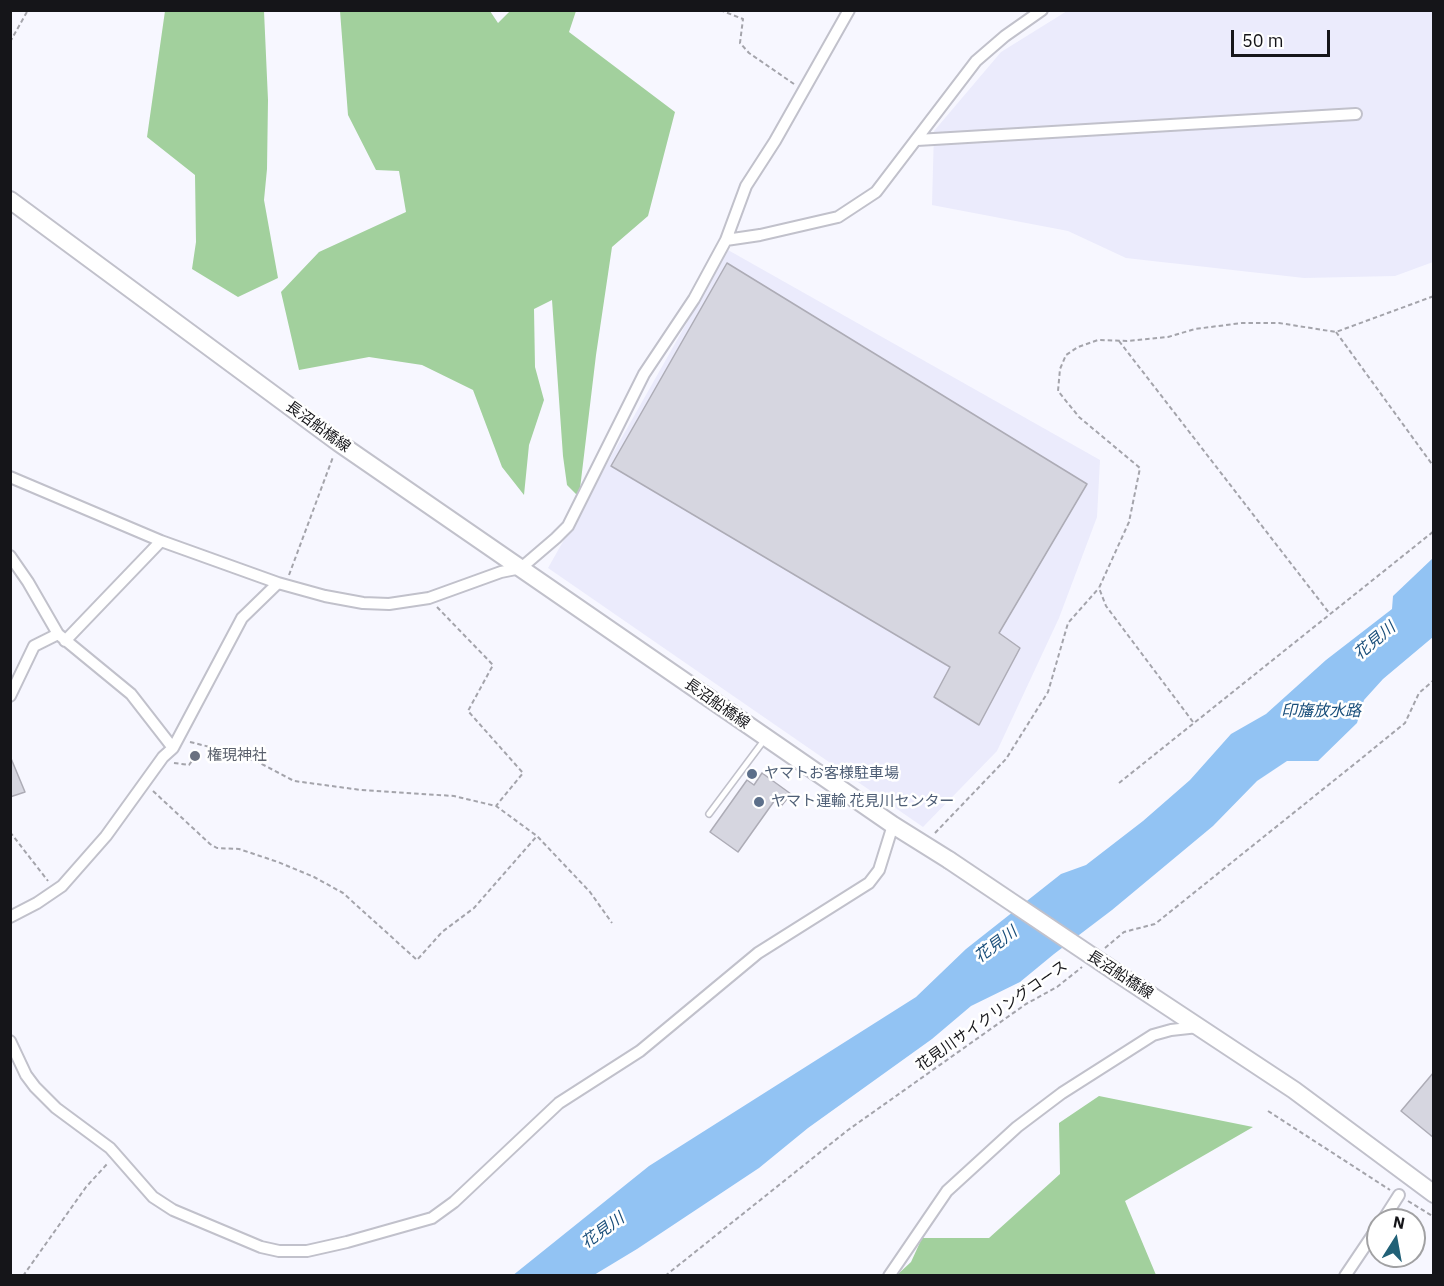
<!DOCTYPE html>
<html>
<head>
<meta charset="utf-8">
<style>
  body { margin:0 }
  #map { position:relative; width:1444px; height:1286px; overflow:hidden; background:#f7f7ff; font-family:"IBM Plex Sans",sans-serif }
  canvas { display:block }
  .frame { position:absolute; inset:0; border:12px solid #151519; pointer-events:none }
  .north { position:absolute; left:1366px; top:1208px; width:60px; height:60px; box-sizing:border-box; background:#fff; border:2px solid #a1a1a3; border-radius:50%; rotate:11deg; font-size:16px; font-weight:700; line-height:24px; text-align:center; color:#151519 }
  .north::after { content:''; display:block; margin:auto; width:21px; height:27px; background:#226177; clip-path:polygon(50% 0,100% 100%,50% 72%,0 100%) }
  .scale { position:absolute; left:1231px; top:30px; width:99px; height:27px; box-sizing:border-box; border:3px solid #151519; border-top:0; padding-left:8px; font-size:18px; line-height:21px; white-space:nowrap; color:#151519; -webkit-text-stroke:4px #fff; paint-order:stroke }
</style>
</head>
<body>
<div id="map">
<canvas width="1444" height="1286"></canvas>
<div class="frame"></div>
<div class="north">N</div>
<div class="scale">50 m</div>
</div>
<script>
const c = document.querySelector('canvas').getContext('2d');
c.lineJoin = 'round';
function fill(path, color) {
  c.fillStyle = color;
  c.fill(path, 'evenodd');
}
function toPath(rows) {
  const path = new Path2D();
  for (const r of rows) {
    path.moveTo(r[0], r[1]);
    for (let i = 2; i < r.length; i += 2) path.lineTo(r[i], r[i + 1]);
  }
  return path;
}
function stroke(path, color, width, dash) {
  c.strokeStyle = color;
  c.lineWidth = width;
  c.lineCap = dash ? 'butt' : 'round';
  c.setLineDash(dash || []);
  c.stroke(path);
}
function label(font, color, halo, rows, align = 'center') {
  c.font = font + ' "IBM Plex Sans","Noto Sans JP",sans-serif';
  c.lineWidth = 5;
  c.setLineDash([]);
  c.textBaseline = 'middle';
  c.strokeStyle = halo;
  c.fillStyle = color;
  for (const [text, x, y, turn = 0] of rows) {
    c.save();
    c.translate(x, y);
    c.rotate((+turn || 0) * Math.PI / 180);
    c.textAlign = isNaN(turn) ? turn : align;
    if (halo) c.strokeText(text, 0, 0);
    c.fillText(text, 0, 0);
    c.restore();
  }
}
fill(toPath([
  [1067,11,1433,11,1433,262,1395,276,1304,278,1126,258,1068,231,932,205,934,131,1001,52],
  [728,250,1100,460,1097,517,1059,618,997,751,923,827,548,568]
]), '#ebebfc');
fill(toPath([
  [165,11,264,11,268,100,267,169,264,200,278,278,238,297,192,269,196,242,195,175,147,137],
  [340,11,490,11,498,23,510,11,576,11,569,32,675,112,648,216,612,247,596,355,579,497,567,485,563,456,552,300,534,309,535,367,544,400,529,445,524,495,502,467,473,390,422,365,369,357,299,370,281,292,319,252,406,212,399,171,376,170,348,115],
  [1099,1096,1253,1127,1125,1201,1156,1275,897,1275,911,1262,922,1238,989,1238,1060,1174,1059,1123]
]), '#a2d09d');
fill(toPath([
  [1433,558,1433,637,1383,679,1364,700,1357,723,1318,761,1287,761,1257,781,1213,826,1112,910,1054,954,1020,982,971,1006,932,1039,808,1128,759,1168,637,1249,594,1275,512,1276,649,1166,916,997,966,949,1061,874,1086,865,1143,821,1190,780,1231,734,1266,714,1326,660,1392,609,1393,596]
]), '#92c3f3');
const building = toPath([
  [727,263,1087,484,999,633,1020,648,979,725,934,697,950,667,611,466,727,263],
  [10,756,25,792,10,797,10,756],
  [762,773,791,794,782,805,775,800,738,852,710,832,747,780,754,785,762,773],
  [1434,1072,1434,1138,1401,1111,1434,1072]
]);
fill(building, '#d6d6e0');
stroke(building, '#adacb6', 1.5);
const service = toPath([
  [709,814,765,739]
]);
const minor = toPath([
  [917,140,1356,114],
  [726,240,746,186,775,141,849,10],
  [10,477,161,541,278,583],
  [10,556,28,582,58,634],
  [65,641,161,541],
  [10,696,34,646,58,634,131,694,173,748],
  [10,917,37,903,62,886,106,836,163,757,173,748,242,618,278,583,325,596,363,603,389,604,429,598,501,572,521,568,556,538,568,526,644,374,694,299,726,240,760,235,838,217,876,192,976,61,1005,36,1042,10],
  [10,1041,26,1075,35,1087,56,1108,110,1148,153,1197,173,1210,261,1247,279,1251,307,1251,347,1242,432,1218,454,1202,559,1103,640,1051,758,953,869,883,879,870,893,825],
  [1383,1220,1399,1195],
  [889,1276,947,1191,1017,1127,1062,1093,1153,1035,1171,1030,1198,1027],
  [1345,1276,1378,1227]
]);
const primary = toPath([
  [10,200,339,443,893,825,949,860],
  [1117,973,1294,1090,1434,1194]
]);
stroke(service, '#c1c1cb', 8);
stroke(minor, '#c1c1cb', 14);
stroke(primary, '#c1c1cb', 20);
stroke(toPath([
  [720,10,743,19,740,43,749,53,794,84],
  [10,42,28,10],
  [1336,332,1434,467],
  [1119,341,1330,614],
  [289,575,333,457],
  [437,607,493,665,468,711,523,773,496,806],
  [1193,722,1106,606,1099,588,1129,522,1140,468,1079,417,1058,391,1060,369,1066,355,1078,347,1098,340,1127,341,1168,337,1195,329,1242,323,1279,323,1336,332,1434,296],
  [190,742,226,751,258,762,294,781,361,790,454,796,496,806,537,836,590,892,612,923],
  [174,763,189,765,194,758],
  [1119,783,1434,531],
  [153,791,210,844,217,848,239,849,278,862,314,877,343,893,417,960,442,932,474,908,536,837],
  [10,832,48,881],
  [935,833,1006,759,1048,692,1068,623,1099,588],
  [1105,948,1124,932,1155,924,1357,762,1405,723,1419,693,1434,680],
  [1268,1111,1390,1190],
  [1408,1201,1434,1217],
  [23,1276,86,1187,108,1163],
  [665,1276,848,1130,1026,1004,1057,987,1082,967]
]), '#a4a4ab', 2, [4.5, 3]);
stroke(service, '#fff', 5);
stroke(minor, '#fff', 10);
stroke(primary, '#fff', 16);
const primaryBridge = toPath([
  [949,860,1117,973]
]);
stroke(primaryBridge, '#c1c1cb', 20, []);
stroke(primaryBridge, '#fff', 16);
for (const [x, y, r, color] of [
  [195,756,6,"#6b7280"],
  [752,774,6,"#5c6f8a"],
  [759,802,6,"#5c6f8a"]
]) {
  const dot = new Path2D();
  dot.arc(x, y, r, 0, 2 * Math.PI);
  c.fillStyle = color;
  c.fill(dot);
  stroke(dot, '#fff', 2);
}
label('15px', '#151519', '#fff', [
  ["長沼船橋線",318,427,36],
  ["長沼船橋線",717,704,35],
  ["長沼船橋線",1120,975,33],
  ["花見川サイクリングコース",992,1016,-35]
]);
label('15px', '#5b616d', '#fff', [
  ["権現神社",207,756]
], 'left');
label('15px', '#4e5e75', '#fff', [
  ["ヤマトお客様駐車場",764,774],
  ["ヤマト運輸 花見川センター",771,802]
], 'left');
label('italic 16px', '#1a4f7b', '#fff', [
  ["花見川",1375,641,-40],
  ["印旛放水路",1321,711],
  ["花見川",996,945,-37],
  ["花見川",603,1231,-36]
]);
</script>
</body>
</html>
